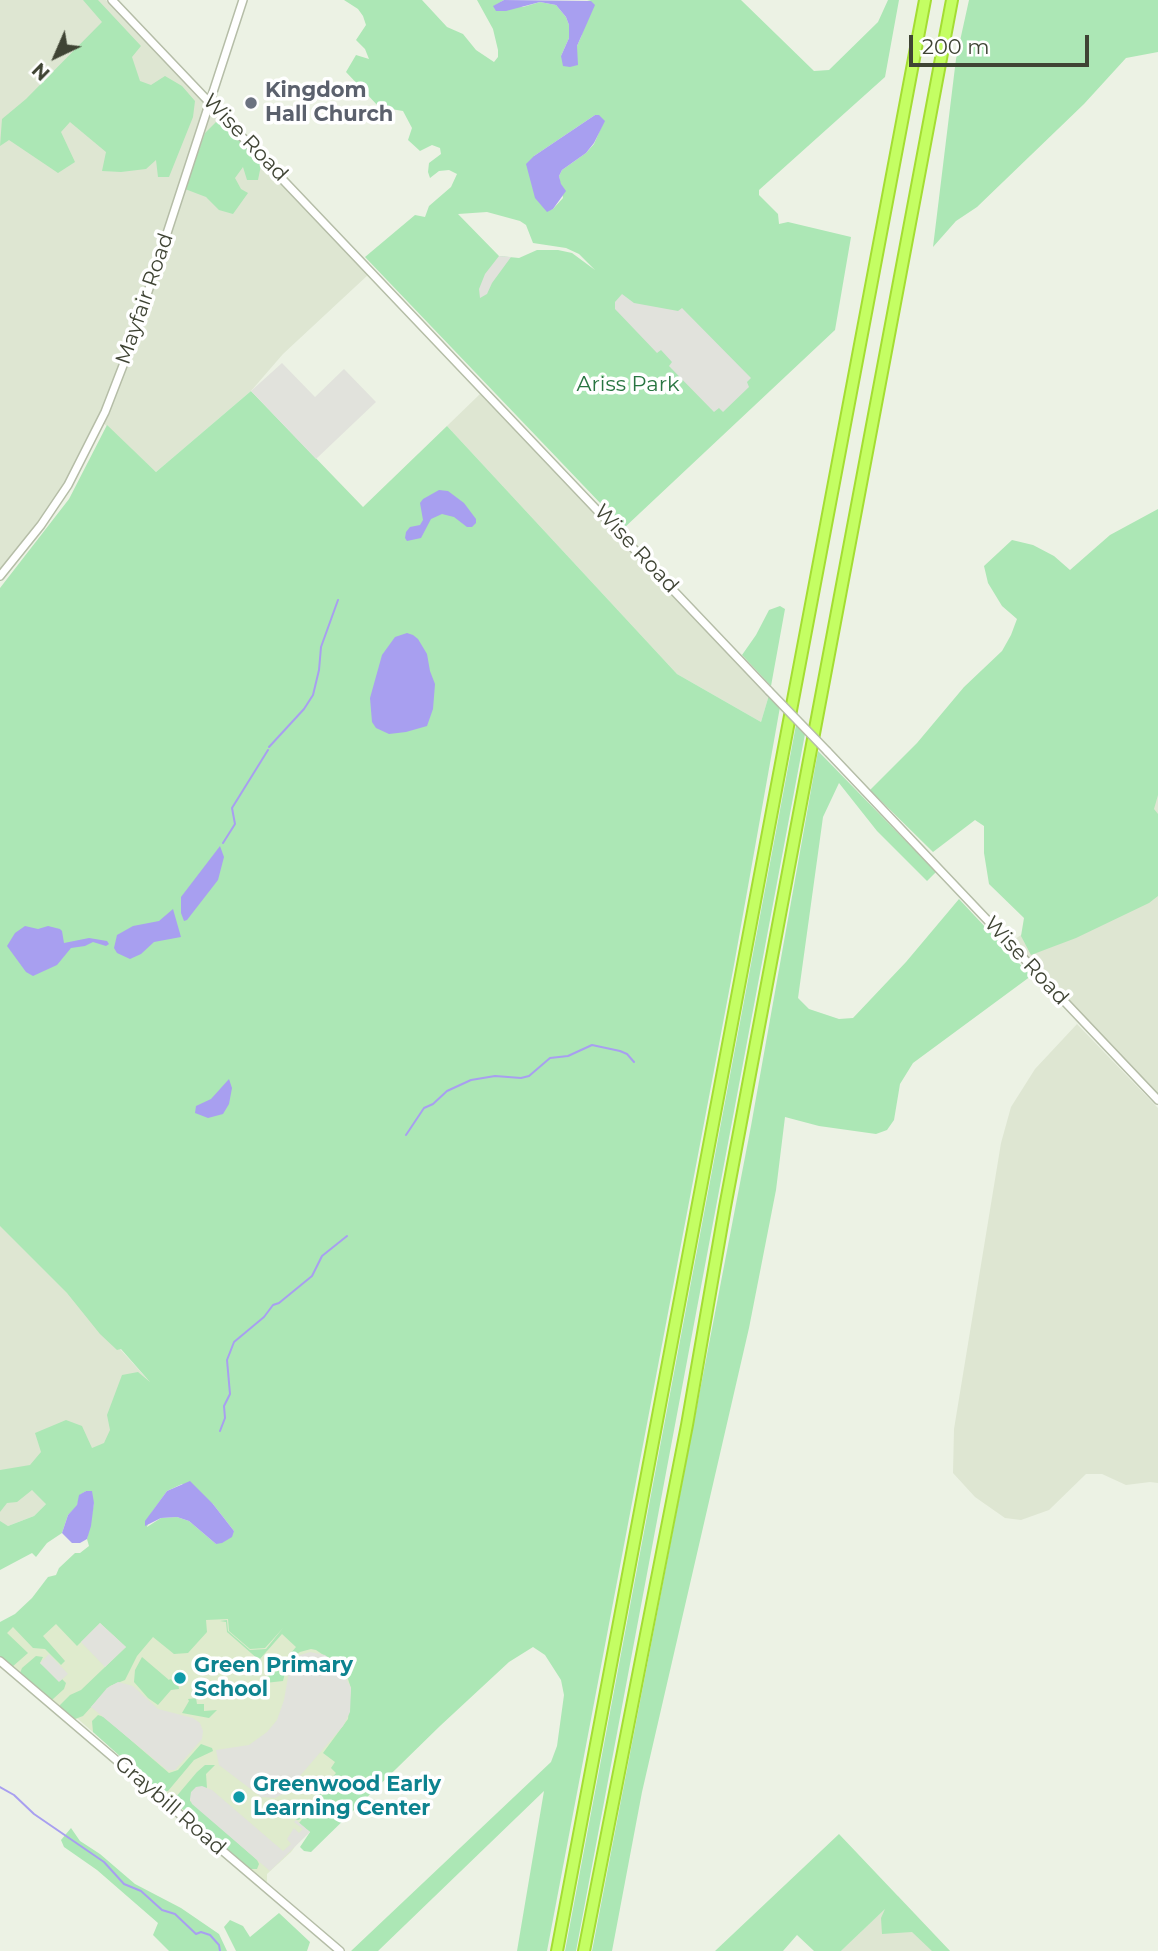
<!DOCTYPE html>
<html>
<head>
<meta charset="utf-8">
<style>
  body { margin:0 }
  #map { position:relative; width:1158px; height:1951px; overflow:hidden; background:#ecf2e4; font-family:Montserrat,sans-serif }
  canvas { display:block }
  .north { position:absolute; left:21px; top:21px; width:70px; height:70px; -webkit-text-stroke:5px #fff; paint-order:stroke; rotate:224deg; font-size:19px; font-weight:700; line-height:28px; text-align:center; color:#3f4434 }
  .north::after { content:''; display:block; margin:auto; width:24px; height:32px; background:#3f4434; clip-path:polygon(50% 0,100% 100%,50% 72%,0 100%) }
  .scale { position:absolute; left:909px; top:35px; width:180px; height:32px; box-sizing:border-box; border:4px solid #3f4434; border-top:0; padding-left:9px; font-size:21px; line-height:24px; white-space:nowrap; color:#3f4434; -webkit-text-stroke:5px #fff; paint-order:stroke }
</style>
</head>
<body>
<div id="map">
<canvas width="1158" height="1951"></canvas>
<div class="north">N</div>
<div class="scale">200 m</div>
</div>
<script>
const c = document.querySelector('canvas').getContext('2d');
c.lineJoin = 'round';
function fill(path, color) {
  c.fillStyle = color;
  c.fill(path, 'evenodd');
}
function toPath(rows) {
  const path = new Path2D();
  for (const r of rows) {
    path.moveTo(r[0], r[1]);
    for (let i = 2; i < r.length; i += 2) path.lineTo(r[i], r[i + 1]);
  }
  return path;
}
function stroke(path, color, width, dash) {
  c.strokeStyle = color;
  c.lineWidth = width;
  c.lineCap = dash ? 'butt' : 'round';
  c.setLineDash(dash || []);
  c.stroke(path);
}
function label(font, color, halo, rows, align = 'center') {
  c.font = font + ' Montserrat,sans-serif';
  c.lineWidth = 7;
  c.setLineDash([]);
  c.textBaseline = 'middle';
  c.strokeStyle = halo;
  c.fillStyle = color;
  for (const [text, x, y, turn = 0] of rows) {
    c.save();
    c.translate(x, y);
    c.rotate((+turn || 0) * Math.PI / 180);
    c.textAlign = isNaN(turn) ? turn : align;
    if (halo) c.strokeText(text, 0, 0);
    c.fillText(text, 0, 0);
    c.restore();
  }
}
fill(toPath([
  [0,0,106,0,369,274,283,354,251,391,156,472,99,419,61,490,0,571],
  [480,394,769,695,761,722,677,674,447,426],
  [1158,768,1158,1100,1009,943,1021,935],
  [1077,1024,1158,1108,1158,1483,1150,1482,1126,1485,1102,1474,1086,1474,1049,1510,1021,1520,1005,1518,975,1497,953,1473,954,1429,1001,1143,1011,1107,1035,1069],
  [0,1216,158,1391,34,1516,8,1526,0,1522],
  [898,1896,950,1951,841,1951]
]), '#dee6d2');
fill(toPath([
  [177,1601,446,1641,291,1852,267,1874,267,1884,78,1719,72,1718,0,1656,6,1632,12,1626]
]), '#dfebcd');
fill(toPath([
  [83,0,98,0,141,46,132,57,140,81,151,85,165,76,182,86,195,101,193,117,169,177,158,177,156,160,146,169,121,172,102,171,106,152,70,122,61,132,75,162,58,173,9,140,0,146,2,119,26,99,102,22],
  [344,0,422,0,447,27,463,34,476,50,494,62,498,57,498,50,493,29,477,0,504,0,494,6,523,7,540,2,556,5,566,17,569,25,569,38,561,56,577,46,581,37,591,1,587,0,741,0,814,71,829,70,878,22,888,0,899,0,885,77,759,190,759,195,778,214,779,224,788,222,851,237,835,330,624,528,365,257,415,215,425,217,429,206,451,187,457,174,449,170,439,171,430,178,428,172,429,163,441,154,440,148,432,145,420,151,408,140,412,128,403,111,379,107,346,72,356,55,369,59,365,49,356,40,366,25,363,16,358,9],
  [595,115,604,121,594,144,586,153,562,170,559,176,563,198,553,209,547,211,534,156],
  [487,212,520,221,526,225,533,243,566,248,579,254,595,270,572,253,558,250,537,250,519,258,499,256,458,214],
  [969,0,1158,0,1158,52,1126,58,1084,104,977,207,956,221,933,247,956,59],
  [216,122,228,126,261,165,258,180,247,180,243,167,235,178,241,189,248,193,233,214,219,210,206,197,185,189,205,133],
  [251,391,363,507,447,426,677,674,761,722,769,695,780,707,734,965,547,1951,517,1951,544,1791,378,1951,351,1951,551,1762,557,1746,564,1695,561,1680,545,1655,533,1647,509,1662,440,1726,311,1852,304,1851,300,1847,310,1832,299,1823,339,1775,299,1820,296,1820,336,1773,331,1768,335,1762,323,1753,348,1719,351,1688,348,1679,334,1662,316,1650,311,1649,300,1652,293,1657,287,1665,283,1681,265,1683,265,1678,272,1672,274,1673,296,1647,282,1634,259,1660,227,1632,226,1622,220,1621,227,1620,228,1631,250,1650,266,1649,283,1628,265,1648,250,1649,229,1631,228,1619,206,1620,207,1632,188,1653,174,1654,153,1637,137,1656,125,1680,110,1686,83,1716,75,1719,60,1707,60,1705,70,1695,81,1690,126,1647,100,1623,77,1646,56,1624,43,1636,65,1661,61,1665,45,1649,33,1648,13,1627,7,1633,28,1653,12,1667,0,1656,0,1622,15,1614,32,1598,48,1577,56,1575,59,1568,75,1553,80,1553,89,1546,87,1539,94,1503,86,1491,80,1495,77,1506,68,1515,62,1533,47,1543,36,1557,32,1553,0,1570,0,1470,30,1465,41,1452,35,1433,66,1420,82,1426,92,1448,104,1443,110,1430,107,1415,122,1375,138,1372,150,1382,121,1349,117,1350,100,1334,67,1293,0,1226,0,588,69,499,107,425,156,472],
  [182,1484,213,1504,234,1531,216,1544,189,1521,177,1517,161,1518,147,1527,152,1512,167,1491],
  [32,1490,46,1504,34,1516,8,1526,0,1521,0,1512,7,1503,17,1502],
  [1158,509,1158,795,1154,809,1158,814,1158,896,1149,903,1076,938,1031,955,1021,936,1024,918,989,884,984,853,984,826,975,820,933,852,870,790,917,743,964,687,1002,651,1011,635,1017,619,1002,606,988,583,984,566,1012,540,1033,545,1054,556,1070,570,1110,535],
  [780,606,785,609,771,686,742,655,756,635,769,610],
  [796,725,805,734,576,1951,565,1951],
  [818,751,936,872,927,881,877,831,839,783,823,817,798,998,809,1009,839,1019,853,1018,906,962,959,899,1031,976,913,1063,900,1084,894,1120,887,1130,876,1134,819,1126,785,1117,776,1190,749,1328,642,1792,612,1951,592,1951,751,1126],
  [36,1656,43,1657,40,1663,60,1681,62,1679,66,1683,64,1689,53,1699,50,1699,20,1673,22,1668],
  [142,1657,169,1680,170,1679,178,1684,179,1689,171,1690,158,1705,148,1698,134,1682,135,1670],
  [196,1698,197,1704,204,1704,204,1711,217,1710,209,1718,182,1713,189,1701,188,1699],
  [98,1715,104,1717,169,1773,178,1770,201,1744,212,1748,213,1751,194,1760,168,1791,160,1792,93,1732,92,1721],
  [205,1765,215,1765,206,1774,207,1788,190,1799,190,1801,257,1860,259,1864,257,1869,249,1869,177,1804,175,1798,197,1772],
  [71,1828,80,1841,100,1854,135,1884,181,1908,219,1934,227,1951,169,1951,153,1935,158,1923,97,1870,64,1847,61,1840],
  [839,1834,950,1951,932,1951,912,1932,882,1934,881,1918,885,1909,841,1951,814,1951,797,1935,783,1951,715,1951],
  [279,1913,310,1942,307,1951,236,1951,224,1927,230,1920,243,1926,250,1937]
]), '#ace7b5');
fill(toPath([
  [499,256,511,257,492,283,487,294,480,298,479,289,485,274],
  [622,294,634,303,678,311,682,308,751,378,747,382,749,387,723,412,719,408,714,412,669,366,672,362,661,350,657,353,615,309,615,302],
  [282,363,315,397,344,369,376,402,316,459,251,391],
  [100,1623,126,1647,105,1667,81,1642],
  [310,1652,325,1655,342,1670,351,1688,350,1712,343,1726,286,1792,275,1798,261,1797,219,1765,216,1750,249,1745,267,1732,277,1720,284,1700,290,1666,300,1655],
  [49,1654,68,1674,59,1682,40,1663],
  [118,1682,133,1686,158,1709,193,1718,200,1723,203,1731,202,1739,175,1770,167,1770,91,1707,107,1688],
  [202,1786,212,1790,283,1851,291,1844,287,1839,294,1828,299,1833,303,1829,294,1822,296,1820,310,1832,270,1871,192,1804,190,1799,191,1792,196,1787]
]), '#e1e2dc');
fill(toPath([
  [504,0,591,1,595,5,577,46,578,65,570,67,563,66,561,56,569,38,569,25,566,17,556,5,540,2,506,11,496,11,493,6],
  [595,115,599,115,605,121,594,143,586,153,562,170,559,176,561,184,566,191,553,209,547,212,535,198,526,164,534,156],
  [439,490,448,491,464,503,476,519,476,523,472,527,467,527,454,517,442,514,431,519,421,538,407,541,405,538,406,532,410,527,420,525,423,520,420,503,423,499],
  [407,633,413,635,418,639,427,654,430,671,435,684,433,709,427,726,406,732,389,734,376,728,372,722,370,698,382,655,395,637],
  [220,846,224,857,218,880,187,920,184,921,181,913,181,897],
  [173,909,181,937,154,942,141,954,130,959,117,953,114,948,117,935,133,926,159,921],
  [25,926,38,929,48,926,60,929,62,931,64,943,89,938,107,941,109,944,106,946,93,942,85,946,71,948,57,965,33,976,26,972,7,946,15,933],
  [229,1079,232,1088,229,1104,223,1114,208,1118,195,1113,196,1106,211,1099],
  [190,1481,213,1504,234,1531,232,1537,222,1543,216,1544,189,1521,177,1517,161,1518,145,1526,145,1521,167,1491],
  [86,1491,92,1491,94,1503,91,1526,87,1539,80,1543,72,1543,62,1533,68,1515,77,1505,79,1495]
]), '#a89ff0');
stroke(toPath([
  [269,747,304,709,313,695,319,670,321,647,338,600],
  [223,843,235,824,232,808,268,750],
  [406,1135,424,1108,433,1104,447,1091,471,1080,495,1076,521,1078,529,1076,550,1058,568,1056,592,1045,620,1051,627,1054,634,1062],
  [220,1431,225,1418,224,1406,230,1394,227,1360,234,1342,264,1317,273,1305,279,1303,312,1276,322,1256,347,1236],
  [0,1787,14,1795,34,1814,104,1862,124,1884,141,1891,162,1910,175,1914,196,1934,201,1932,210,1935,219,1945,220,1951]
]), '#a89ff0', 2);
const tertiary = toPath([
  [112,0,769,691],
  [0,576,41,525,68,485,105,412,129,350,243,0],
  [827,751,1158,1100],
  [0,1661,340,1951]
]);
const motorway = toPath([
  [557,1951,925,0],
  [584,1951,687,1425,725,1207,952,0]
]);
stroke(tertiary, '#b5bda7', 10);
stroke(motorway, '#a4dd33', 14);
stroke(tertiary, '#fff', 7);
stroke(motorway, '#c4fe63', 10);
const tertiaryBridge = toPath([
  [769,691,827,751]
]);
stroke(tertiaryBridge, '#b5bda7', 10, []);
stroke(tertiaryBridge, '#fff', 7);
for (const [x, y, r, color] of [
  [251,103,7,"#6b7280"],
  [180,1678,7,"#0f9aa8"],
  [239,1797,7,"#0f9aa8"]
]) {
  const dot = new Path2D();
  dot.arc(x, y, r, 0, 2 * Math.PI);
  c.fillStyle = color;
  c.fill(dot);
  stroke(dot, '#fff', 2.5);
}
label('bold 21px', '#5b616d', '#fff', [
  ["Kingdom",265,91],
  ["Hall Church",265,115]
], 'left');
label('21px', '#3f4434', '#fff', [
  ["Wise Road",245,138,46],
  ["Mayfair Road",145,299,-71],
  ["Wise Road",636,549,47],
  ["Wise Road",1026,961,47],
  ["Graybill Road",170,1806,41]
]);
label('21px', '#287541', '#fff', [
  ["Ariss Park",628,385]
]);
label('bold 21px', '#0d838f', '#fff', [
  ["Green Primary",194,1666],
  ["School",194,1690],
  ["Greenwood Early",253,1785],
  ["Learning Center",253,1809]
], 'left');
</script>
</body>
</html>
